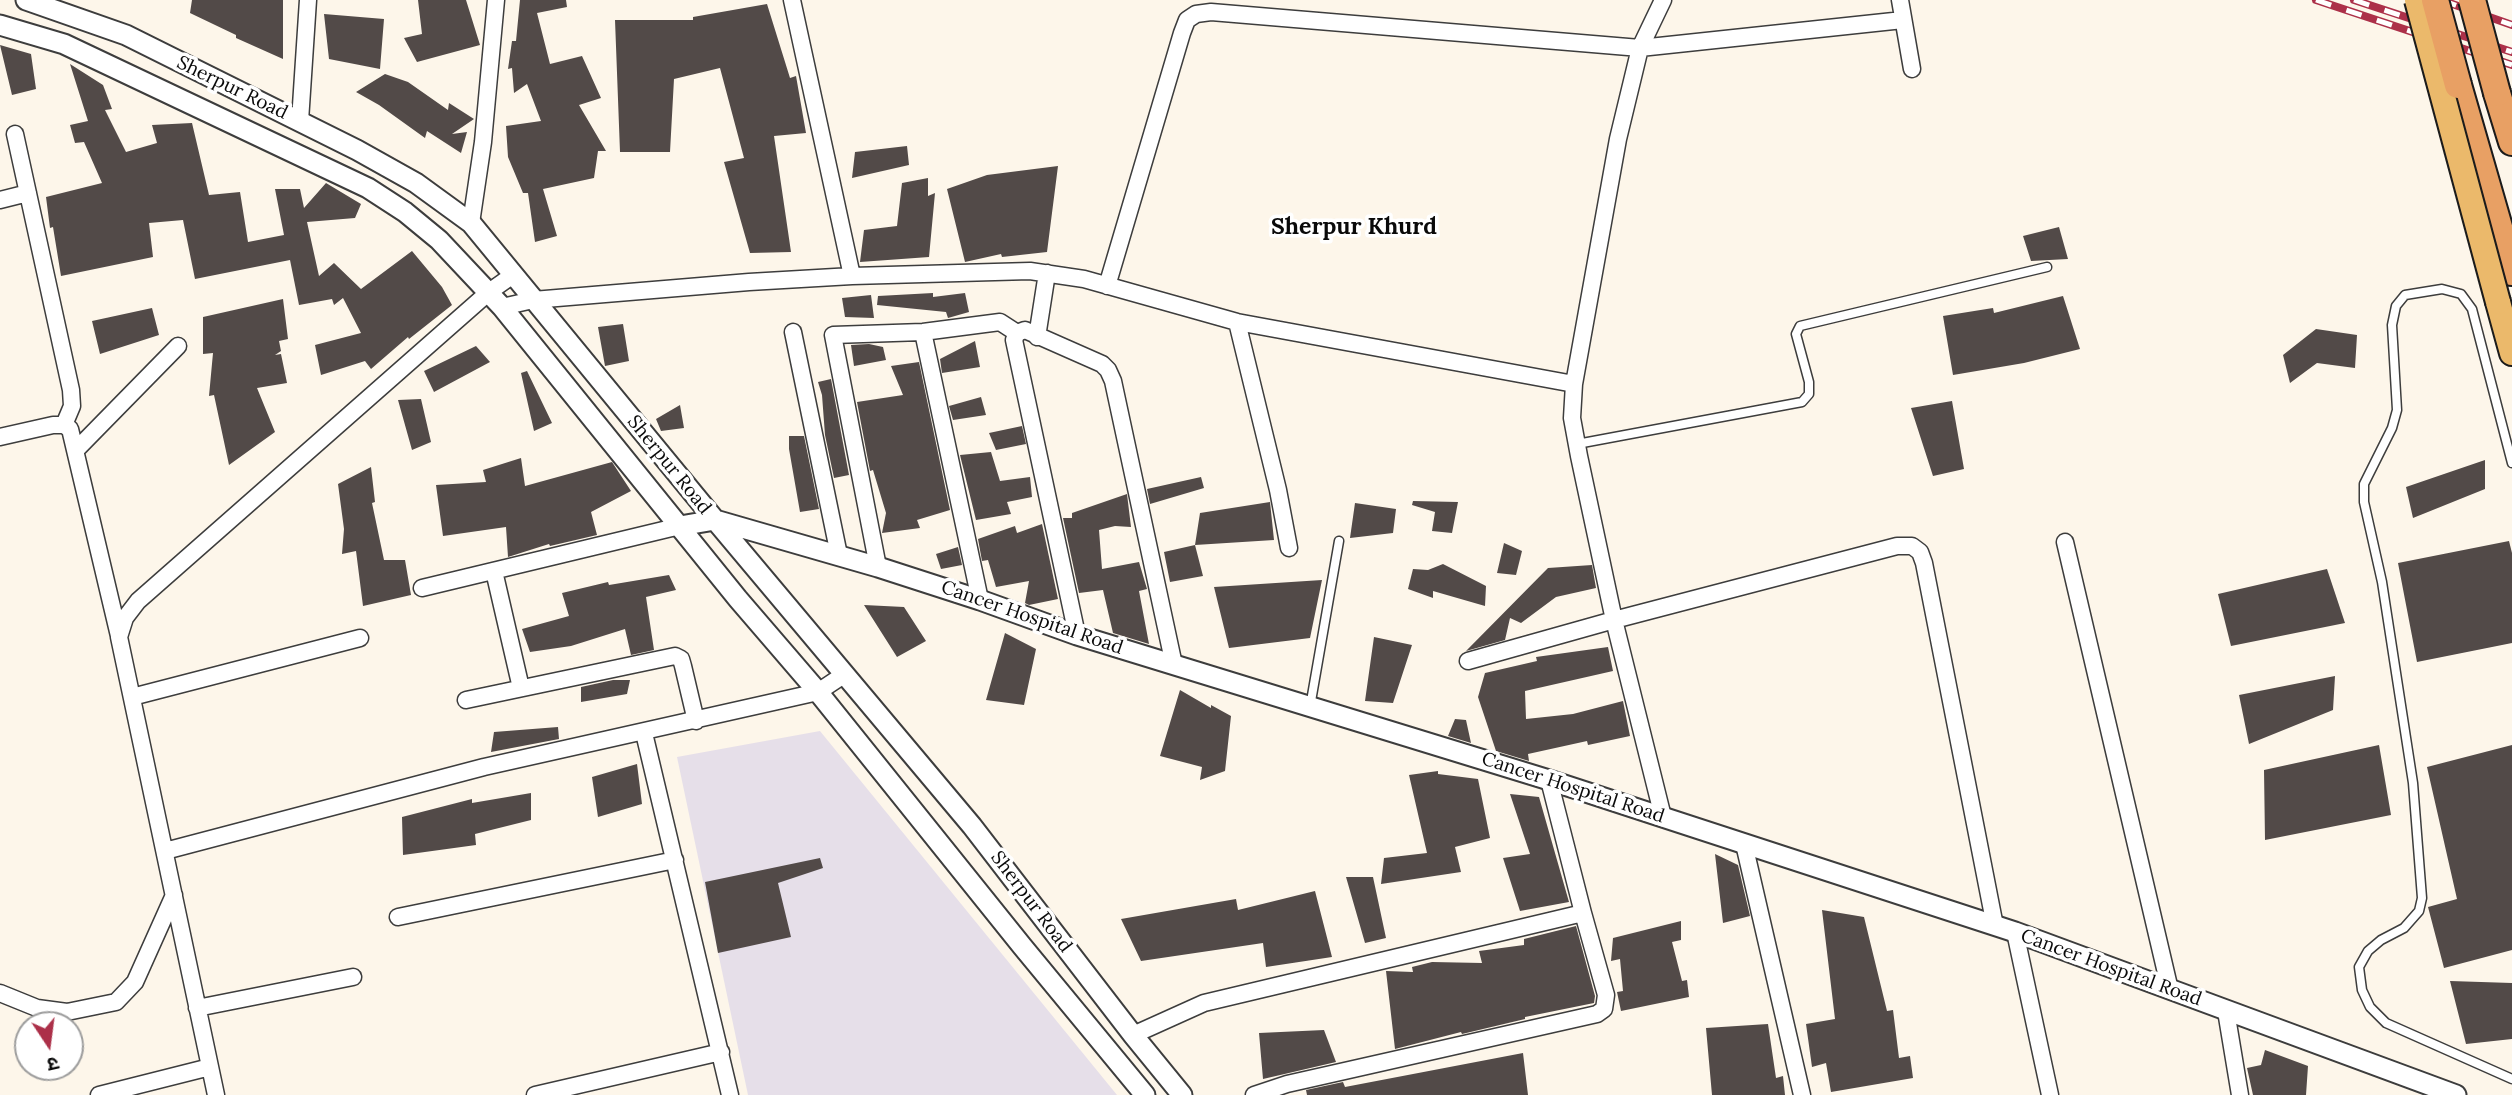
<!DOCTYPE html>
<html>
<head>
<meta charset="utf-8">
<style>
  body { margin:0 }
  #map { position:relative; width:2512px; height:1095px; overflow:hidden; background:#fdf6ea; font-family:Lora,"Noto Sans Devanagari",serif }
  canvas { display:block }
  .north { position:absolute; left:14px; top:1011px; width:70px; height:70px; box-sizing:border-box; background:#fff; border:2px solid #9d9d9d; border-radius:50%; rotate:167deg; font-size:19px; font-weight:700; line-height:28px; text-align:center; color:#0a0a0a }
  .north::after { content:''; display:block; margin:auto; width:24px; height:32px; background:#ac3049; clip-path:polygon(50% 0,100% 100%,50% 72%,0 100%) }
</style>
</head>
<body>
<div id="map">
<canvas width="2512" height="1095"></canvas>
<div class="north">उ</div>
</div>
<script>
const c = document.querySelector('canvas').getContext('2d');
c.lineJoin = 'round';
function fill(path, color) {
  c.fillStyle = color;
  c.fill(path, 'evenodd');
}
function toPath(rows) {
  const path = new Path2D();
  for (const r of rows) {
    path.moveTo(r[0], r[1]);
    for (let i = 2; i < r.length; i += 2) path.lineTo(r[i], r[i + 1]);
  }
  return path;
}
function stroke(path, color, width, dash) {
  c.strokeStyle = color;
  c.lineWidth = width;
  c.lineCap = dash ? 'butt' : 'round';
  c.setLineDash(dash || []);
  c.stroke(path);
}
function label(font, color, halo, rows, align = 'center') {
  c.font = font + ' Lora,serif';
  c.lineWidth = 7;
  c.setLineDash([]);
  c.textBaseline = 'middle';
  c.strokeStyle = halo;
  c.fillStyle = color;
  for (const [text, x, y, turn = 0] of rows) {
    c.save();
    c.translate(x, y);
    c.rotate((+turn || 0) * Math.PI / 180);
    c.textAlign = isNaN(turn) ? turn : align;
    if (halo) c.strokeText(text, 0, 0);
    c.fillText(text, 0, 0);
    c.restore();
  }
}
fill(toPath([
  [820,731,1117,1095,748,1095,677,757]
]), '#e6dfe9');
fill(toPath([
  [192,0,283,0,283,59,236,38,236,35,190,13],
  [418,0,466,0,480,45,417,62,404,38,422,34],
  [520,0,566,0,567,7,537,13,550,64,582,56,601,98,579,105,606,151,598,151,594,178,543,189,557,236,535,242,528,193,523,193,508,157,506,126,541,121,527,84,514,93,512,68,508,69,512,41,516,41],
  [767,4,790,78,796,76,806,133,774,136,791,252,750,253,724,162,744,158,720,68,674,79,670,152,620,152,615,20,693,20,693,17],
  [324,14,384,19,380,69,329,59],
  [0,45,31,54,36,89,12,95],
  [70,64,103,85,112,109,105,110,126,152,157,143,152,125,192,123,209,195,240,192,248,242,284,235,275,189,300,189,304,208,326,183,361,204,355,218,307,222,319,276,334,263,361,289,412,251,442,287,452,305,409,339,408,337,371,369,365,361,321,375,315,345,361,333,343,298,334,305,332,299,299,305,290,260,195,279,183,220,149,223,153,257,61,276,53,227,50,228,46,197,102,183,84,142,75,143,70,125,88,121],
  [385,74,408,82,448,110,449,103,474,119,452,134,467,132,461,153,427,131,425,138,379,105,356,92],
  [907,146,909,165,852,178,855,152],
  [1058,166,1047,252,1002,257,1001,254,965,262,947,189,987,175],
  [928,178,928,196,935,193,929,257,860,262,864,230,897,226,902,183],
  [2059,227,2068,259,2031,261,2023,236],
  [933,293,933,297,965,293,969,312,948,318,946,312,877,305,878,296],
  [871,295,874,318,845,317,842,298],
  [2063,296,2080,349,2024,363,1953,375,1943,316,1993,308,1994,313],
  [283,299,288,339,279,341,281,351,275,355,281,354,287,383,257,388,275,432,229,465,214,395,209,396,213,353,203,354,203,317],
  [152,308,159,335,100,354,92,321],
  [623,324,629,361,605,366,598,327],
  [2316,329,2357,335,2355,368,2317,363,2290,383,2283,355],
  [975,341,980,367,942,373,940,359],
  [869,344,883,347,886,360,854,366,851,345],
  [476,346,490,362,434,392,424,371],
  [919,362,950,510,917,520,920,528,882,533,886,513,873,470,870,471,857,402,903,395,891,366],
  [527,371,552,423,534,431,521,373],
  [831,379,849,475,834,478,825,435,822,395,818,382],
  [981,397,986,415,953,420,949,406],
  [421,399,431,442,412,450,398,400],
  [1952,401,1964,469,1933,476,1911,408],
  [680,405,684,428,661,431,656,419],
  [1022,426,1026,444,996,450,989,433],
  [789,436,804,436,819,509,800,512,789,449],
  [991,452,1000,481,1030,477,1032,497,1007,502,1011,514,976,520,960,455],
  [521,458,525,486,612,462,631,491,591,512,597,535,550,546,549,544,508,557,506,527,443,536,436,485,486,482,483,470],
  [2485,460,2485,489,2413,518,2406,487],
  [371,467,375,502,372,503,384,560,405,560,411,595,363,606,356,551,342,554,344,529,338,484],
  [1201,477,1204,488,1150,504,1147,489],
  [1127,494,1131,527,1115,526,1099,530,1102,569,1139,562,1147,589,1139,591,1149,644,1113,633,1103,590,1079,593,1063,518,1072,518,1072,513],
  [1413,501,1458,502,1452,533,1432,531,1435,512,1412,505],
  [1270,502,1274,540,1195,545,1200,513],
  [1355,503,1396,509,1393,533,1350,538],
  [1042,524,1058,599,1029,605,1025,603,1029,581,996,587,988,560,982,561,978,539,1015,526,1017,533],
  [2509,541,2512,553,2512,643,2417,662,2398,563],
  [1504,543,1522,551,1516,575,1497,573],
  [1195,545,1203,576,1170,582,1164,552],
  [958,547,962,565,941,569,936,554],
  [1443,564,1486,586,1485,606,1433,591,1433,598,1408,589,1413,569,1428,570],
  [1592,565,1596,588,1556,597,1521,623,1510,618,1505,640,1466,651,1548,568],
  [2327,569,2345,623,2231,646,2218,594],
  [669,575,676,590,646,597,654,650,631,655,625,629,571,646,530,652,522,629,569,616,562,593,608,582,609,585],
  [1322,580,1310,638,1229,648,1214,587],
  [864,605,904,607,926,641,897,657],
  [1005,633,1036,649,1024,705,986,700],
  [1374,637,1412,645,1393,703,1365,701],
  [1608,647,1613,671,1525,691,1526,719,1573,714,1623,701,1630,736,1588,745,1587,741,1528,754,1529,761,1496,751,1478,697,1485,673,1537,661,1536,657],
  [2335,676,2333,710,2249,744,2239,695],
  [613,680,630,680,627,694,581,702,581,687],
  [1180,690,1211,708,1211,705,1231,716,1225,771,1200,780,1202,767,1160,756],
  [1455,719,1466,720,1471,743,1448,736],
  [558,727,559,739,491,752,494,732],
  [2379,745,2391,815,2265,840,2264,770],
  [2512,745,2512,950,2444,968,2428,907,2457,899,2427,767],
  [637,764,642,804,598,817,592,777],
  [1438,771,1438,774,1478,779,1490,838,1455,847,1461,872,1381,884,1384,858,1427,853,1409,775],
  [531,793,531,820,475,834,476,845,403,855,402,817,472,799,472,803],
  [1510,794,1539,797,1569,902,1520,911,1503,858,1530,854],
  [1715,854,1738,865,1750,916,1723,923],
  [820,858,823,868,778,883,791,937,718,953,705,882],
  [1346,877,1373,877,1386,938,1365,943],
  [1315,891,1332,957,1266,967,1263,943,1141,961,1121,919,1236,899,1238,910],
  [1822,910,1864,917,1887,1011,1893,1010,1899,1058,1910,1056,1913,1078,1831,1092,1826,1063,1812,1067,1806,1024,1835,1019],
  [1681,921,1681,940,1672,942,1682,981,1687,980,1689,997,1621,1011,1617,992,1623,991,1620,959,1611,961,1613,938],
  [1576,926,1595,996,1594,1003,1525,1017,1525,1019,1462,1034,1461,1032,1395,1049,1386,971,1413,972,1412,967,1432,962,1482,963,1479,951,1524,945,1524,939],
  [2450,981,2512,983,2512,1039,2466,1044],
  [1768,1024,1776,1078,1783,1076,1785,1095,1712,1095,1706,1028],
  [1324,1030,1336,1062,1263,1079,1259,1033],
  [2265,1050,2308,1066,2306,1095,2253,1095,2247,1068,2261,1065],
  [1523,1053,1528,1095,1307,1095,1306,1090,1343,1082,1345,1087]
]), '#524a48');
const service = toPath([
  [1577,444,1802,402,1809,394,1809,382,1796,334,1800,326,2047,267],
  [2512,463,2472,309,2461,294,2442,289,2405,295,2396,306,2392,325,2397,410,2392,428,2364,484,2364,502,2382,582,2413,783,2422,898,2419,911,2404,928,2381,940,2368,951,2359,967,2362,990,2370,1007,2386,1023,2512,1079],
  [1310,707,1339,541]
]);
const minor = toPath([
  [792,0,852,276],
  [1900,0,1912,69],
  [1640,48,1903,20],
  [1640,48,1663,0],
  [300,121,308,0],
  [15,134,71,390,72,406,64,425],
  [0,200,28,193],
  [471,223,483,142,496,0],
  [1107,286,1182,33,1187,20,1196,14,1211,12,1640,48,1618,139,1574,384],
  [502,307,533,300,749,282,852,276,1030,271,1084,279,1237,322,1574,384,1572,418,1579,456,1614,620,1663,817],
  [1237,322,1278,490,1289,548],
  [793,332,839,555],
  [923,332,980,600],
  [1037,337,1047,273],
  [0,437,53,425,64,425,70,429,119,636],
  [76,450,178,346],
  [2065,542,2170,990],
  [878,567,833,335,923,332,1000,322,1017,333],
  [494,571,521,688],
  [422,588,680,526],
  [1077,635,1014,340,1017,333,1025,330,1102,364,1108,370,1113,381,1174,665],
  [1468,661,1614,620,1897,546,1912,546,1920,552,1924,563,1995,926],
  [132,697,360,638],
  [466,700,675,656,681,659,683,666,696,721],
  [644,733,730,1095],
  [1549,780,1583,913],
  [1744,844,1802,1095],
  [165,851,484,767,818,692,845,674],
  [398,917,675,860],
  [2015,932,2050,1095],
  [0,993,37,1008,67,1012,116,1002,135,982,174,895],
  [197,1008,353,977],
  [2226,1011,2240,1095],
  [1133,1035,1204,1003,1583,913,1606,995,1604,1009,1597,1014,1287,1084,1254,1095],
  [99,1095,210,1067],
  [216,1095,119,637,125,618,138,601,489,292,513,275],
  [535,1095,721,1052]
]);
const tertiary = toPath([
  [26,0,126,35,357,150,416,183,471,223,715,520,972,826,1133,1035,1182,1095],
  [0,25,64,44,368,188,405,212,439,240,502,307,738,599,818,692,1022,946,1145,1095],
  [680,526,715,520,878,567,980,600,1077,635,1549,780,2015,932,2456,1095]
]);
const primary = toPath([
  [2498,302,2512,353]
]);
const trunk = toPath([
  [2458,85,2512,272],
  [2497,93,2512,142]
]);
stroke(service, '#3d3d3d', 11);
stroke(minor, '#3d3d3d', 19);
stroke(tertiary, '#3d3d3d', 23);
stroke(primary, '#1b1b1b', 28);
stroke(trunk, '#1b1b1b', 30);
stroke(service, '#fff', 8);
stroke(minor, '#fff', 16);
stroke(tertiary, '#fff', 19);
stroke(primary, '#ebb96b', 24);
stroke(trunk, '#e8a064', 26);
const rail = toPath([
  [2316,0,2512,65],
  [2354,0,2512,52],
  [2441,0,2512,25]
]);
stroke(rail, '#ac3049', 8);
stroke(rail, '#fff', 5, [16]);
const primaryBridge = toPath([
  [2417,0,2498,302]
]);
const trunkBridge = toPath([
  [2435,0,2458,85],
  [2472,0,2497,93]
]);
stroke(primaryBridge, '#1b1b1b', 28, []);
stroke(trunkBridge, '#1b1b1b', 30, []);
stroke(primaryBridge, '#ebb96b', 24);
stroke(trunkBridge, '#e8a064', 26);
label('19px', '#0a0a0a', '#fff', [
  ["Sherpur Road",232,88,26],
  ["Sherpur Road",669,465,51],
  ["Cancer Hospital Road",1032,618,19],
  ["Cancer Hospital Road",1573,788,18],
  ["Sherpur Road",1031,902,53],
  ["Cancer Hospital Road",2111,968,20]
]);
label('bold 23px', '#0a0a0a', '#fff', [
  ["Sherpur Khurd",1354,227]
]);
</script>
</body>
</html>
